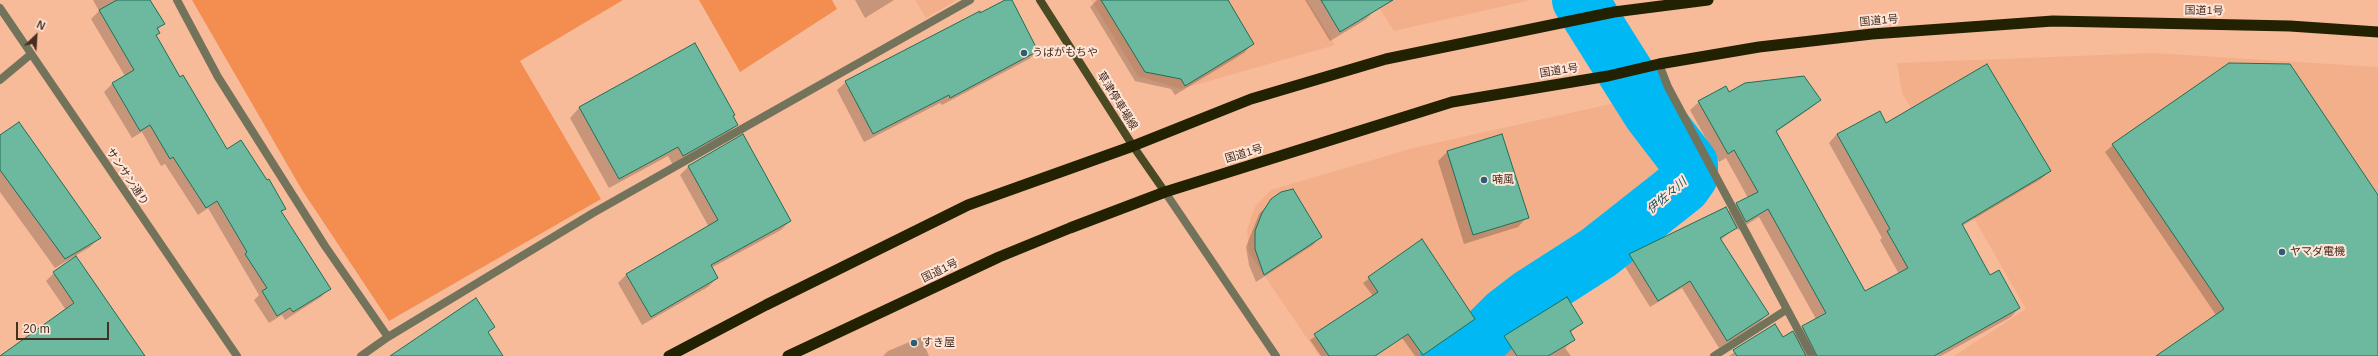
<!DOCTYPE html>
<html>
<head>
<meta charset="utf-8">
<style>
  body { margin:0 }
  #map { position:relative; width:2378px; height:356px; overflow:hidden; background:#f8bb99; font-family:Arial,sans-serif }
  canvas { display:block }
  .north { position:absolute; left:16px; top:16px; width:40px; height:40px; -webkit-text-stroke:3px #ffe5d7; paint-order:stroke; rotate:25deg; font-size:11px; font-weight:700; line-height:16px; text-align:center; color:#462e20 }
  .north::after { content:''; display:block; margin:auto; width:14px; height:18px; background:#462e20; clip-path:polygon(50% 0,100% 100%,50% 72%,0 100%) }
  .scale { position:absolute; left:16px; top:322px; width:93px; height:18px; box-sizing:border-box; border:2px solid #462e20; border-top:0; padding-left:5px; font-size:12px; line-height:14px; white-space:nowrap; color:#462e20; -webkit-text-stroke:3px #ffe5d7; paint-order:stroke }
</style>
</head>
<body>
<div id="map">
<canvas width="2378" height="356"></canvas>
<div class="north">N</div>
<div class="scale">20 m</div>
</div>
<script>
const c = document.querySelector('canvas').getContext('2d');
c.lineJoin = 'round';
function fill(path, color) {
  c.fillStyle = color;
  c.fill(path, 'evenodd');
}
function toPath(rows) {
  const path = new Path2D();
  for (const r of rows) {
    path.moveTo(r[0], r[1]);
    for (let i = 2; i < r.length; i += 2) path.lineTo(r[i], r[i + 1]);
  }
  return path;
}
function stroke(path, color, width, dash) {
  c.strokeStyle = color;
  c.lineWidth = width;
  c.lineCap = dash ? 'butt' : 'round';
  c.setLineDash(dash || []);
  c.stroke(path);
}
function label(font, color, halo, rows, align = 'center') {
  c.font = font + ' Arial,"Noto Sans JP",sans-serif';
  c.lineWidth = 4;
  c.setLineDash([]);
  c.textBaseline = 'middle';
  c.strokeStyle = halo;
  c.fillStyle = color;
  for (const [text, x, y, turn = 0] of rows) {
    c.save();
    c.translate(x, y);
    c.rotate((+turn || 0) * Math.PI / 180);
    c.textAlign = isNaN(turn) ? turn : align;
    if (halo) c.strokeText(text, 0, 0);
    c.fillText(text, 0, 0);
    c.restore();
  }
}
fill(toPath([
  [915,0,957,0,926,18],
  [1091,0,1307,0,1335,45,1181,89,1138,76],
  [1374,0,1531,0,1394,31],
  [2153,53,2378,67,2378,356,1954,356,2026,309,1902,93,1897,63],
  [1624,101,1636,122,1641,124,1679,175,1600,242,1572,261,1518,288,1476,326,1435,352,1424,356,1319,356,1249,253,1247,231,1251,217,1256,205,1271,190,1413,148]
]), '#f2af8a');
fill(toPath([
  [192,0,623,0,520,61,601,199,389,321,302,190],
  [699,0,832,0,837,9,740,72]
]), '#f38e50');
fill(toPath([
  [93,0,149,0,163,24,157,30,159,32,155,36,179,78,227,150,284,208,281,212,329,289,321,297,285,320,282,315,269,323,254,300,259,295,208,208,198,215,165,164,161,166,142,132,132,138,104,92,113,83,125,76,91,19,99,11],
  [855,0,894,0,865,18],
  [1008,0,1011,0,1037,51,1029,59,942,105,940,103,864,142,837,90,846,82],
  [1097,0,1227,0,1253,43,1244,53,1175,95,1171,89,1135,81,1090,7],
  [1305,0,1369,0,1375,10,1365,20,1330,41],
  [695,44,737,125,727,134,673,165,668,156,609,188,570,118,579,108],
  [1728,93,1820,100,1811,108,1776,132,1864,292,1899,274,1880,240,1882,238,1829,143,1837,134,1886,124,2050,171,2041,179,1962,226,1990,276,2019,308,2011,317,1941,356,1729,356,1774,325,1783,338,1794,336,1803,327,1816,319,1759,217,1738,230,1736,227,1721,240,1768,314,1760,322,1719,348,1682,288,1650,307,1622,262,1629,255,1728,212,1737,203,1748,198,1726,158,1719,162,1690,110,1699,102],
  [1501,135,1527,217,1518,227,1464,244,1438,161,1447,152],
  [0,136,100,237,90,247,55,268,0,192],
  [2113,145,2378,197,2378,356,2157,356,2216,315,2105,152],
  [689,166,790,221,781,230,711,268,717,278,708,287,642,325,618,283,626,275,709,227,680,175],
  [1267,206,1320,237,1313,245,1256,282,1249,265,1246,247,1259,214],
  [1422,241,1474,318,1441,343,1450,356,1415,356,1402,338,1376,356,1321,356,1310,340,1373,296,1363,283],
  [54,273,130,356,0,356,66,310,46,281],
  [1582,323,1570,333,1574,339,1565,348,1571,356,1505,356,1497,344,1505,336],
  [921,337,929,356,883,356,888,351]
]), '#0003');
stroke(toPath([
  [1478,343,1487,356]
]), '#00b8f4', 33);
stroke(toPath([
  [1448,356,1478,343,1505,316,1531,296,1598,253,1683,186,1690,176,1690,164,1651,113,1580,0]
]), '#00b8f4', 56);
const building = toPath([
  [117,0,150,0,165,24,157,28,160,33,156,35,180,77,183,75,227,149,241,140,267,180,269,179,286,209,281,211,331,289,293,312,290,308,277,316,262,291,267,288,245,254,247,252,217,201,206,208,173,157,170,159,150,125,140,131,112,83,134,70,99,10,117,0],
  [1005,0,1012,0,1038,51,950,98,949,95,873,134,845,81,980,11,980,13,1005,0],
  [1101,0,1228,0,1254,44,1185,86,1181,79,1145,72,1101,0],
  [1321,0,1393,0,1340,32,1321,0],
  [695,43,735,115,733,116,738,125,683,156,678,147,619,179,579,107,695,43],
  [2229,63,2290,64,2378,195,2378,356,2156,356,2224,309,2112,144,2229,63],
  [1987,64,2051,171,1962,224,1990,275,1999,270,2020,308,1934,356,1817,356,1802,326,1826,313,1768,209,1746,222,1736,203,1758,192,1734,150,1728,154,1698,101,1726,86,1729,92,1745,83,1804,76,1821,100,1776,131,1865,291,1908,268,1887,231,1890,229,1837,134,1880,111,1886,123,1987,64],
  [19,122,101,238,65,259,0,170,0,135,19,122],
  [743,134,791,221,711,265,718,278,651,317,626,274,718,220,688,166,743,134],
  [1502,134,1529,218,1473,235,1447,151,1502,134],
  [1293,189,1322,237,1264,275,1255,249,1255,231,1262,213,1271,199,1281,192,1293,189],
  [1726,207,1737,228,1720,238,1769,314,1727,341,1690,281,1658,301,1629,254,1726,207],
  [1422,239,1475,319,1423,355,1408,334,1375,356,1329,356,1314,334,1378,292,1368,277,1422,239],
  [76,256,145,356,0,356,74,303,53,272,76,256],
  [1567,297,1583,323,1570,331,1575,340,1548,356,1517,356,1504,336,1567,297],
  [476,298,495,327,488,332,503,356,390,356,476,298],
  [1775,324,1783,337,1793,331,1806,356,1737,356,1733,350,1775,324]
]);
fill(building, '#6db9a0');
stroke(building, '#1e6f59', 1);
stroke(toPath([
  [1659,64,1668,87,1812,356],
  [1714,356,1786,310]
]), '#72735a', 8);
stroke(toPath([
  [177,0,218,77,325,246,388,337],
  [0,80,30,55],
  [361,356,388,337,593,213,970,0]
]), '#72735a', 8);
stroke(toPath([
  [0,8,237,356],
  [1165,192,1276,356]
]), '#72735a', 8);
stroke(toPath([
  [1040,0,1133,146,1165,192]
]), '#494a24', 8);
stroke(toPath([
  [669,356,766,305,968,205,1133,146,1251,99,1386,59,1614,12,1708,0],
  [788,356,999,257,1070,228,1165,192,1452,102,1608,76,1659,64,1759,47,1872,34,2053,21,2290,26,2378,32]
]), '#222203', 11);
for (const [x, y, r, color] of [
  [1024,53,4,"#275f79"],
  [1484,180,4,"#275f79"],
  [2282,252,4,"#275f79"],
  [914,343,4,"#275f79"]
]) {
  const dot = new Path2D();
  dot.arc(x, y, r, 0, 2 * Math.PI);
  c.fillStyle = color;
  c.fill(dot);
  stroke(dot, '#ffe5d7', 1.5);
}
label('11px', '#462e20', '#ffe5d7', [
  ["国道1号",2204,11,1],
  ["国道1号",1879,21,-5],
  ["国道1号",1559,71,-9],
  ["草津停車場線",1117,101,58],
  ["国道1号",1244,154,-17],
  ["サンサン通り",127,177,56],
  ["国道1号",940,271,-26]
]);
label('11px', '#462e20', '#ffe5d7', [
  ["うばがもちや",1032,53],
  ["喃風",1492,180],
  ["ヤマダ電機",2290,252],
  ["すき屋",922,343]
], 'left');
label('italic 12px', '#1b546d', '#ffe5d7', [
  ["伊佐々川",1667,196,-41]
]);
</script>
</body>
</html>
